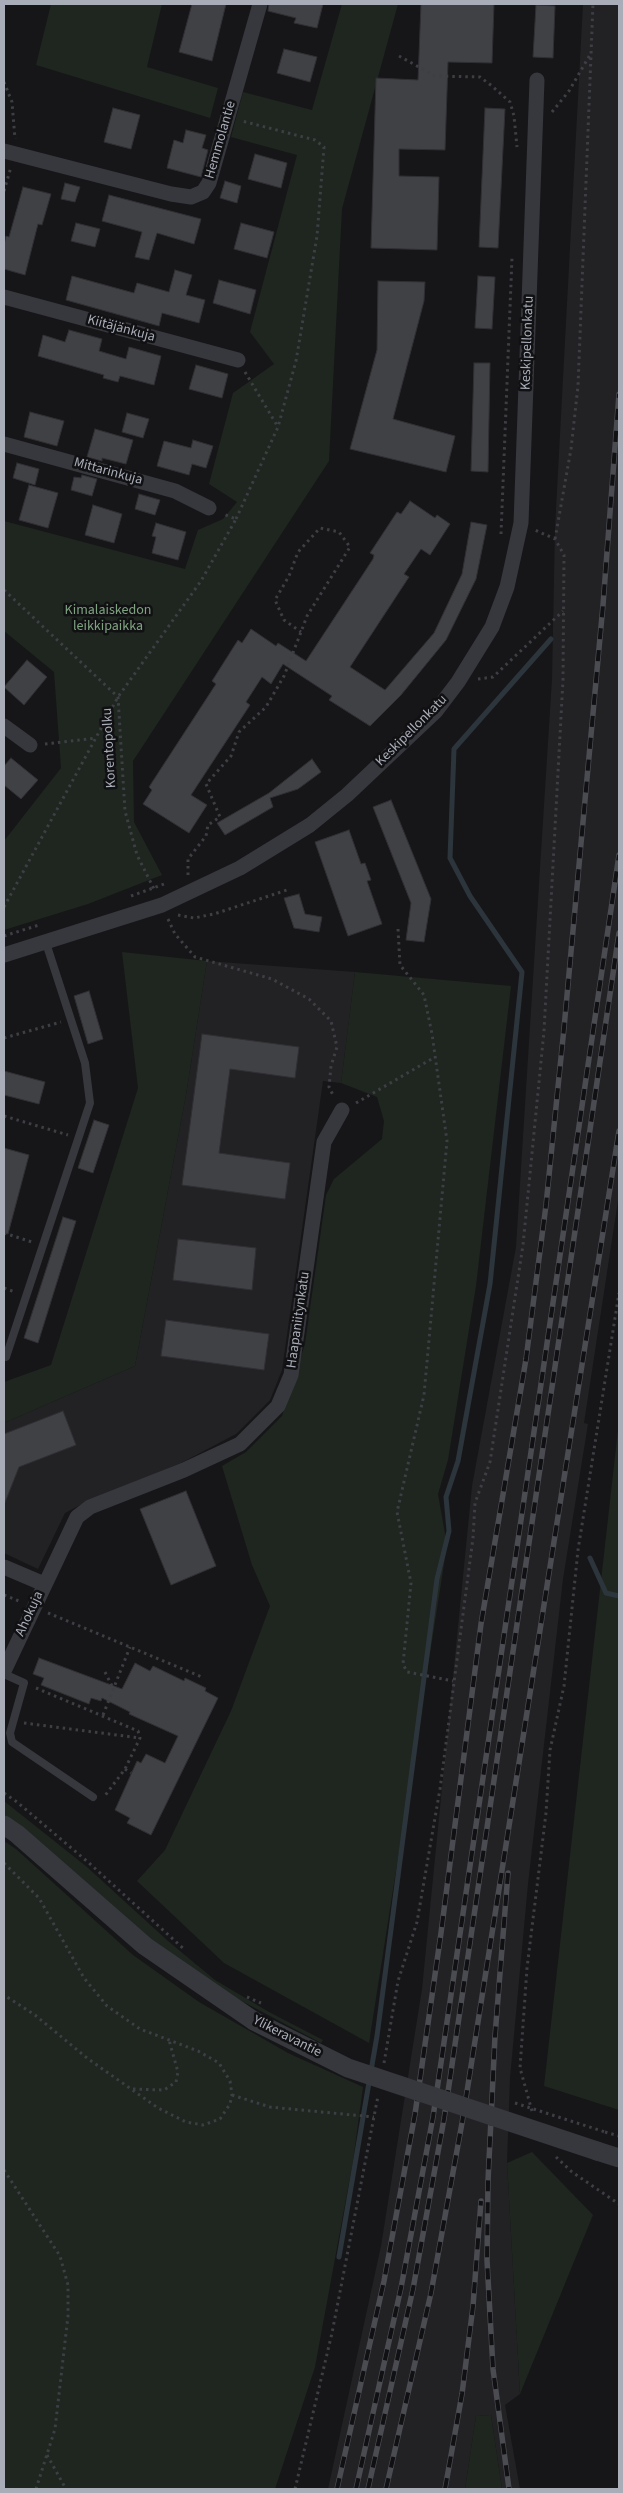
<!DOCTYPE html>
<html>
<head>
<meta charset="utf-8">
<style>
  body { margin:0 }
  #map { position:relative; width:623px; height:2493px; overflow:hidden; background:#161618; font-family:"Source Sans 3",sans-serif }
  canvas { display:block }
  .frame { position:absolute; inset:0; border:5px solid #a8adb8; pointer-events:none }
</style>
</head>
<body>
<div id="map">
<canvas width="623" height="2493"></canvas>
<div class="frame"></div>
</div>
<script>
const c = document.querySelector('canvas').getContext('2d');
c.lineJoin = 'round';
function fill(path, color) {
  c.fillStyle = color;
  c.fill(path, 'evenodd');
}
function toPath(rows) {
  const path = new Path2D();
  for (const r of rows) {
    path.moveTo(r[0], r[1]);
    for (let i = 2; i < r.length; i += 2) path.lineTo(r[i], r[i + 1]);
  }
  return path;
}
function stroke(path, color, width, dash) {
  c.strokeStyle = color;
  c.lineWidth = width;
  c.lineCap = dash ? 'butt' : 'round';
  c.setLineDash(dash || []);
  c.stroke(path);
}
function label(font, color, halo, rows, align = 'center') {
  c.font = font + ' "Source Sans 3",sans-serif';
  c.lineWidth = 5;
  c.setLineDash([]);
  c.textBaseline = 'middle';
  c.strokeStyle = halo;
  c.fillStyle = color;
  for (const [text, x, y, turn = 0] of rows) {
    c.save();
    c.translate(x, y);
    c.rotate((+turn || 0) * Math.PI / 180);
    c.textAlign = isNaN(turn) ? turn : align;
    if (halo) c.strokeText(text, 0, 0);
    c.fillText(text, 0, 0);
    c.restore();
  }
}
fill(toPath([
  [583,4,619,4,619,1194,584,1423,588,1424,563,1579,528,1884,510,2078,507,2163,520,2394,505,2405,520,2489,502,2489,491,2415,476,2416,465,2489,328,2489,381,2246,422,1989,472,1486,516,1247,552,679,555,528],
  [207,961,355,972,341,1083,323,1081,282,1370,270,1400,236,1434,181,1463,84,1503,65,1513,38,1569,4,1553,4,1423,135,1366,186,1095]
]), '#222225');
fill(toPath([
  [51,4,162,4,147,67,218,88,210,118,36,65],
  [342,4,398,4,342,209,329,461,133,761,134,822,162,875,88,904,4,930,4,841,61,768,54,672,4,631,4,521,185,569,198,530,223,519,237,502,209,484,233,393,274,364,250,332,297,155,231,137,243,92,312,110],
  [122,952,207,961,186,1095,135,1366,4,1423,4,1382,51,1365,138,1088],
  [355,972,511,986,476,1286,448,1460,438,1494,447,1545,369,2043,224,1963,137,1881,165,1850,231,1711,270,1606,252,1565,222,1466,246,1452,282,1416,305,1344,326,1195,334,1179,382,1139,384,1121,377,1097,341,1083],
  [619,1421,619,2110,544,2086],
  [4,1801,87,1867,168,1941,215,1980,269,2012,323,2040,321,2043,219,1989,149,1939,4,1818],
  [4,1841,16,1849,133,1955,199,2002,288,2053,363,2087,353,2161,315,2367,275,2489,4,2489],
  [532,2152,593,2215,520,2394,507,2163],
  [491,2415,502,2489,465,2489,476,2416]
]), '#1e261f');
stroke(toPath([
  [590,1558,606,1593,619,1596],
  [339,2257,377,2036,437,1579,449,1531,446,1497,458,1461,490,1284,522,972,470,896,450,858,454,749,551,639]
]), '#2c353c', 5);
const building = toPath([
  [192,4,226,4,212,61,179,52,192,4],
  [269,4,323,4,317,28,294,23,296,18,268,11,269,4],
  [421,4,494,4,492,63,448,62,445,150,399,149,399,176,439,177,437,250,371,248,376,78,418,80,421,4],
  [536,5,555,6,553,58,533,57,536,5],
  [284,49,317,57,310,82,277,73,284,49],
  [113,108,140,115,131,149,104,142,113,108],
  [485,108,505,109,498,248,479,247,485,108],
  [186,130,206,135,202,148,208,150,201,177,167,168,174,140,183,143,186,130],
  [255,154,287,163,281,188,248,179,255,154],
  [225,181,241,186,237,203,220,198,225,181],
  [65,183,80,187,75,202,61,199,65,183],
  [23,187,51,194,42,225,38,224,25,275,4,269,4,245,6,236,9,237,23,187],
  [109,195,201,219,194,244,157,233,149,260,135,257,142,232,102,221,109,195],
  [76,223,100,229,95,247,71,241,76,223],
  [241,223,274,232,267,258,234,249,241,223],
  [175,270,192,275,186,295,205,300,199,323,162,313,159,326,66,300,72,276,134,293,137,283,169,292,175,270],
  [478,276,495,277,492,329,475,328,478,276],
  [219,280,256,290,250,314,213,303,219,280],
  [378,281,425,282,424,301,393,419,455,436,446,472,350,449,377,350,378,281],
  [69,330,102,339,99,351,126,359,129,347,161,356,154,385,120,376,118,382,103,378,104,375,38,356,43,335,65,342,69,330],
  [474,363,490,363,488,472,471,471,474,363],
  [196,365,228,374,222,398,189,389,196,365],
  [30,412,64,421,57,446,24,437,30,412],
  [127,413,149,419,143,438,122,432,127,413],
  [95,429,133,440,126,464,102,458,102,461,87,457,95,429],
  [193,440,213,446,206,468,192,464,189,475,157,466,164,441,191,448,193,440],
  [17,463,39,469,35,485,13,478,17,463],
  [82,475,97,479,92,496,71,490,74,477,81,478,82,475],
  [29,485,58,493,48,528,19,520,29,485],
  [139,494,160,500,155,515,135,509,139,494],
  [410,501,435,518,437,515,450,524,430,555,421,549,404,574,409,577,350,667,385,690,434,633,462,574,471,522,487,525,476,579,446,640,401,695,370,726,329,700,332,696,283,664,271,684,262,677,246,702,250,705,191,795,207,805,189,833,143,804,152,790,149,787,214,687,216,684,212,681,238,640,242,643,251,629,276,646,278,643,306,661,373,559,374,555,370,553,397,512,401,514,410,501],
  [93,505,122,514,114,543,85,535,93,505],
  [156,523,186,532,178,560,152,553,156,537,152,536,156,523],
  [27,660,47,677,24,705,4,687,27,660],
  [11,758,38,780,21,799,4,785,4,766,11,758],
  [312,759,321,772,298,789,270,798,273,807,225,835,217,823,269,793,312,759],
  [391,800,431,899,424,942,406,940,411,903,373,807,391,800],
  [349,830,361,864,365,863,371,880,367,881,382,924,348,936,315,842,349,830],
  [299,894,305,914,322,917,319,932,294,928,284,898,299,894],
  [89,991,103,1039,88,1044,74,996,89,991],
  [202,1034,299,1047,295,1078,230,1069,219,1153,290,1163,285,1199,182,1185,202,1034],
  [4,1071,45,1082,39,1104,4,1095,4,1071],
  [94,1120,109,1125,93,1173,78,1168,94,1120],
  [4,1148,29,1155,8,1234,4,1233,4,1148],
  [63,1217,76,1221,38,1343,24,1338,63,1217],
  [178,1239,256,1248,252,1290,173,1280,178,1239],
  [166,1320,269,1334,264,1370,161,1356,166,1320],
  [63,1411,76,1445,19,1467,4,1505,4,1434,63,1411],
  [186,1491,216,1566,171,1585,140,1509,186,1491],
  [39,1658,122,1689,135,1663,150,1671,153,1666,184,1681,185,1678,206,1688,205,1691,218,1698,151,1835,127,1823,130,1818,115,1810,137,1761,141,1763,146,1754,165,1763,178,1736,129,1714,130,1712,102,1698,101,1701,91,1698,89,1704,41,1685,44,1678,33,1674,39,1658]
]);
fill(building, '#404145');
stroke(building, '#303034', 1);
stroke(toPath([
  [399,56,435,76,480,77,492,86,510,102,514,116,517,147],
  [4,82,12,102,15,139],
  [552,112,569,91,591,53],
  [4,191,11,167],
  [245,372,278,427],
  [236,519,278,427,296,361,317,236,324,147,315,140,242,121],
  [501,534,512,258],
  [555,539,571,449,578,386,593,4],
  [4,590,118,697,125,811,137,855,154,889],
  [478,679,493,677,563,611],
  [45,744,96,738],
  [188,875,188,859,206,836,208,825,220,817,206,784,231,756,239,732,266,707,284,676,301,632,307,616,350,547,339,532,320,528,298,552,289,576,275,600,284,620,301,632],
  [131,896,167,883],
  [4,907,118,697,201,581,236,519,223,514],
  [178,915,194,918,214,914,290,889],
  [168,919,175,934,195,957,272,979,309,999,331,1021,337,1047,331,1066,329,1087,334,1097],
  [398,929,400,965,424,995,432,1034,447,1141,424,1395,397,1512,411,1583,403,1664,407,1672,453,1681],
  [4,936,39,925],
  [4,1038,61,1022],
  [356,1103,435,1057],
  [4,1116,68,1135],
  [4,1233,32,1242],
  [4,1288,15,1292],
  [4,1595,19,1601],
  [48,1613,202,1677],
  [105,1672,113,1688],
  [36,1688,138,1731,140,1738,125,1769,104,1797],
  [103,1715,130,1647],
  [24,1723,140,1738],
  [125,1769,131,1773],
  [4,1793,17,1802,89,1863,185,1950],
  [4,1863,39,1898,84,1978,107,2006,140,2029,198,2051,219,2063,230,2081,232,2095,230,2104,220,2119,203,2125,186,2122,158,2108,87,2058,35,2015,4,1995],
  [384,2063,398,1981,417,1922,440,1789,473,1538,475,1503,490,1462,523,1245,544,1031,563,680,564,555,555,539,535,530],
  [133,2089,164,2090,176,2082,178,2072,169,2040],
  [232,2095,270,2107,374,2117],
  [532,2111,520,2068,527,1968,546,1813,550,1750,564,1686,578,1550,619,1293],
  [605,2132,619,2136],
  [556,2157,572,2172,619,2204],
  [4,2170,60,2256,68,2285,68,2316,55,2429,36,2489],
  [47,2455,66,2489],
  [295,2489,332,2333,378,2096]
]), '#3d3f44', 3, [2.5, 4]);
stroke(toPath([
  [6,1357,90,1103,85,1063,46,943],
  [4,1674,24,1683,10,1733,12,1742,93,1797]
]), '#37383d', 8);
stroke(toPath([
  [4,151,171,194,191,197,203,192,209,183,260,4],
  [4,297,238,360],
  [4,444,175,491,209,508],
  [4,726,30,745],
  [4,955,162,905,240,868,310,825,347,795,436,711,458,682,492,627,507,587,521,523,537,80],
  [4,1567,44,1584],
  [4,1671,77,1517,90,1507,184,1470,240,1444,278,1406,291,1375,324,1142,342,1110]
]), '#37383d', 15);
stroke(toPath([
  [4,1825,17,1834,145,1946,254,2021],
  [597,2151,619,2158]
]), '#37383d', 19);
const rail = toPath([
  [508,1873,495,2036,488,2181,487,2260,493,2369,509,2489],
  [337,2489,384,2281,415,2114,441,1933,481,1624,526,1359,546,1205,564,1028,603,605,619,394],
  [356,2489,401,2288,433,2117,619,855],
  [368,2489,413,2289,444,2119,619,933],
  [386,2489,431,2293,462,2123,619,1131],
  [445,2489,462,2394,473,2306,481,2201]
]);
stroke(rail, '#4a4c52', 5.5);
stroke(rail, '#111113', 4, [11]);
stroke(toPath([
  [247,1997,261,2003],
  [515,2103,605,2132]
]), '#3d3f44', 3, [2.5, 4]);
stroke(toPath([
  [254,2021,348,2068,597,2151]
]), '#37383d', 19);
label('14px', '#a8adb8', '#111113', [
  ["Hemmolantie",221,140,-74],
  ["Kiitäjänkuja",121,329,15],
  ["Keskipellonkatu",528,343,-88],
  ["Mittarinkuja",108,472,15],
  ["Keskipellonkatu",412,731,-45],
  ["Korentopolku",110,748,-93],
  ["Haapaniitynkatu",299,1320,-82],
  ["Ahokuja",30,1614,-65],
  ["Ylikeravantie",287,2037,27]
]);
label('14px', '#7fa381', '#111113', [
  ["Kimalaiskedon",108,611],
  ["leikkipaikka",108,627]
]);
</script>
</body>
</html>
